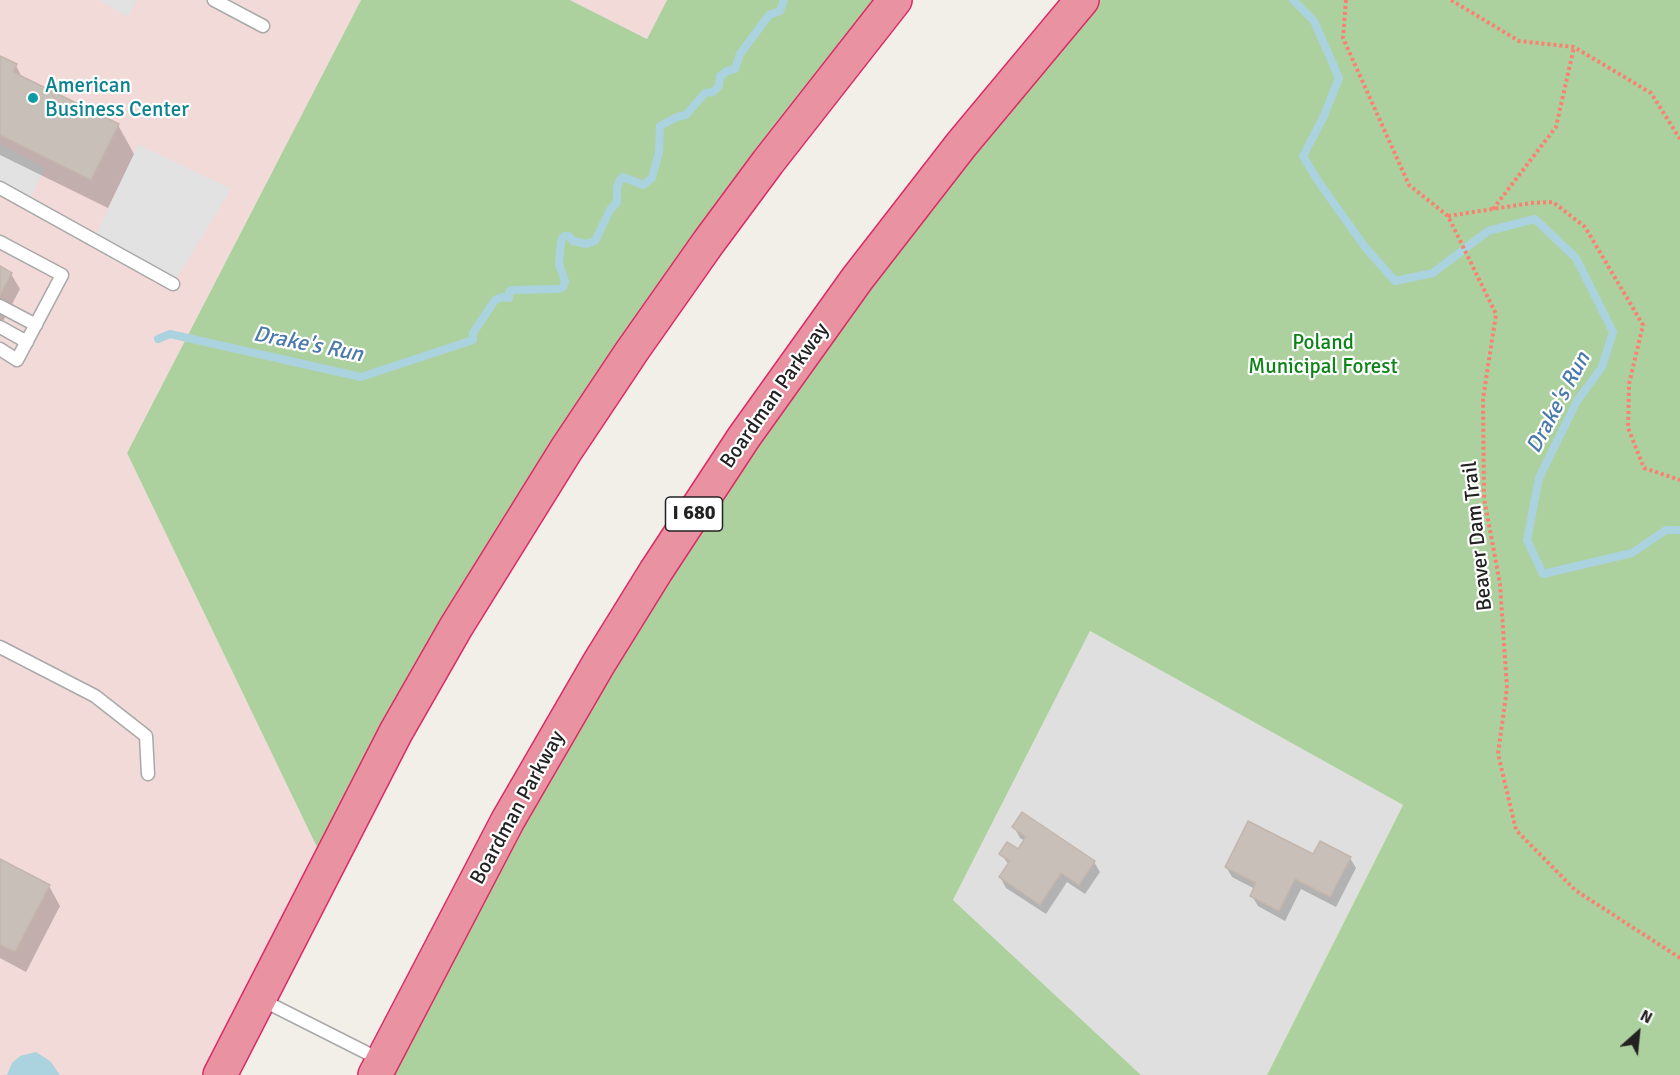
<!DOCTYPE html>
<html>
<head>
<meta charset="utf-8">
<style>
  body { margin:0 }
  #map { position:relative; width:1680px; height:1075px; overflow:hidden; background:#f2efe9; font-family:Signika,sans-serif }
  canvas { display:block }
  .north { position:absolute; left:1608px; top:1003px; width:60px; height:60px; -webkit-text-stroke:4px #fff; paint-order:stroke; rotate:27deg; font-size:16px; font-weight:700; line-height:24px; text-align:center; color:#222 }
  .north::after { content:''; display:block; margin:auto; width:21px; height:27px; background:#222; clip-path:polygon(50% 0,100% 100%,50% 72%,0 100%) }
</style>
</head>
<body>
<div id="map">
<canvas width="1680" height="1075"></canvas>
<div class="north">N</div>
</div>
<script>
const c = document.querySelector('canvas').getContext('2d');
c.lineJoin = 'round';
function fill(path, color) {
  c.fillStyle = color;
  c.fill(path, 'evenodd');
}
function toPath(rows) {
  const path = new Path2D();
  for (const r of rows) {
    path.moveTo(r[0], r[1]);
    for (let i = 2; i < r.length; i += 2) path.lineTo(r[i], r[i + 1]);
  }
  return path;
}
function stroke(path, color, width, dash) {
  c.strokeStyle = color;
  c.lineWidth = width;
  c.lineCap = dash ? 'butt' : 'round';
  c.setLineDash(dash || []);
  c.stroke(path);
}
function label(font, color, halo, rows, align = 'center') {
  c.font = font + ' Signika,sans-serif';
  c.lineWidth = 4.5;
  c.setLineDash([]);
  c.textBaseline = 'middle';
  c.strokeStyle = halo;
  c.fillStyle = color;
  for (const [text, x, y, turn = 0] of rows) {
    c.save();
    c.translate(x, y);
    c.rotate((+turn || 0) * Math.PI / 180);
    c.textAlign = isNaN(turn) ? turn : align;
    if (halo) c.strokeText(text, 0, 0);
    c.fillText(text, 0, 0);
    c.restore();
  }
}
fill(toPath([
  [1090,631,1403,805,1267,1075,1141,1075,953,900]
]), '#e0dfdf');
fill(toPath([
  [0,0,361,0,127,453,327,868,220,1075,0,1075],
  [570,0,667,0,647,39]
]), '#f2dad9');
fill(toPath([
  [361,0,570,0,647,39,667,0,895,0,708,243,327,868,127,453],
  [1082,0,1680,0,1680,1075,1267,1075,1403,805,1090,631,953,900,1141,1075,375,1075,656,571]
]), '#add19e');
fill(toPath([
  [99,0,137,0,128,17],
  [0,144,45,168,27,203,0,188],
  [138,144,231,189,173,284,94,240]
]), '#e2e2e2');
fill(toPath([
  [36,1052,50,1061,60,1075,7,1075,12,1063,20,1056]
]), '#aad3df');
fill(toPath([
  [0,58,16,66,23,79,118,125,134,154,108,208,0,155],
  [0,268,11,274,20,289,0,327],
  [1014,827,1094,862,1100,872,1085,894,1067,882,1046,914,1006,888,1000,877,1009,865,1001,854,1018,851,1025,841,1020,838],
  [1314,856,1350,858,1356,868,1336,907,1301,889,1285,921,1258,906,1252,896,1255,889,1232,877,1226,867],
  [0,861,49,886,60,906,26,972,0,958]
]), '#0003');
stroke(toPath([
  [1293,0,1314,21,1339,78,1323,118,1303,156,1318,181,1365,247,1395,281,1433,273,1488,231,1535,219,1576,258,1613,332,1602,367,1577,401,1539,478,1527,540,1543,574,1632,553,1666,530,1680,530],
  [158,339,170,334,361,377,473,340,473,333,495,300,502,297,509,298,509,293,511,290,559,289,563,287,565,281,559,264,561,241,564,236,569,236,573,241,587,244,595,241,610,210,617,202,617,187,620,180,623,177,643,185,652,178,659,152,660,126,677,117,686,115,705,93,713,92,719,86,720,76,727,71,735,69,740,54,769,15,780,11,784,0]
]), '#aad3df', 8);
const building = toPath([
  [0,56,17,64,13,72,119,124,91,180,0,135,0,56],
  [0,266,12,273,0,295,0,266],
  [1022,812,1095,861,1079,885,1061,873,1040,905,999,877,1010,861,999,854,1007,842,1018,849,1026,837,1012,827,1022,812],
  [1248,821,1313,854,1320,841,1351,857,1330,897,1295,879,1279,911,1250,896,1256,883,1225,867,1248,821],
  [0,859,50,885,15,952,0,945,0,859]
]);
fill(building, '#c7bfb8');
stroke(building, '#c4b6ab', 1.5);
const service = toPath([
  [214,0,263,26],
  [0,188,173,284],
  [0,242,62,275,17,360,0,349],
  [0,306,36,325],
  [0,327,27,342],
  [0,647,95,696,146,736,148,774],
  [260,999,381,1060]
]);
const motorway = toPath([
  [220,1075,396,732,456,627,566,450,632,351,708,243,768,162,895,0],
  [375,1075,508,820,599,663,656,571,744,437,857,279,961,145,1082,0]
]);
stroke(service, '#a9a9a9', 15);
stroke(motorway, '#dc2a67', 36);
stroke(toPath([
  [1346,0,1343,38,1409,185,1448,216,1496,314,1483,399,1484,498,1500,584,1507,688,1498,754,1516,830,1575,890,1680,958],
  [1451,0,1519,41,1574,47,1651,93,1680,139],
  [1493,209,1556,127,1574,47],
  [1448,216,1531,203,1553,202,1585,227,1643,325,1629,384,1628,428,1644,468,1680,480]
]), '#fa8072', 4, [3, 3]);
stroke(service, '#fff', 12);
stroke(motorway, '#e892a2', 33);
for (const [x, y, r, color] of [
  [33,98,6,"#0f9aa8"]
]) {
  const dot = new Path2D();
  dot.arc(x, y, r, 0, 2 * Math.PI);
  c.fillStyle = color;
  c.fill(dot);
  stroke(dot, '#fff', 2);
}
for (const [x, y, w] of [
  [694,514,57]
]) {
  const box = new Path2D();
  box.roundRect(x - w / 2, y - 17, w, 34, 4.5);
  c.fillStyle = '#fff';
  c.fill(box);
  stroke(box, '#222', 1.5);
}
label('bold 20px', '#222', null, [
  ["I 680",694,514]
]);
label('21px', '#0d838f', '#fff', [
  ["American",45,86],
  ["Business Center",45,110]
], 'left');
label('21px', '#0c8416', '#fff', [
  ["Poland",1323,343],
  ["Municipal Forest",1323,367]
]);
label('21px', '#222', '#fff', [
  ["Boardman Parkway",775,396,-55],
  ["Beaver Dam Trail",1478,536,-96],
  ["Boardman Parkway",518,808,-61]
]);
label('italic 22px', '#4a7aab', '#fff', [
  ["Drake's Run",308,345,11],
  ["Drake's Run",1559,403,-62]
]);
</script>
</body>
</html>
